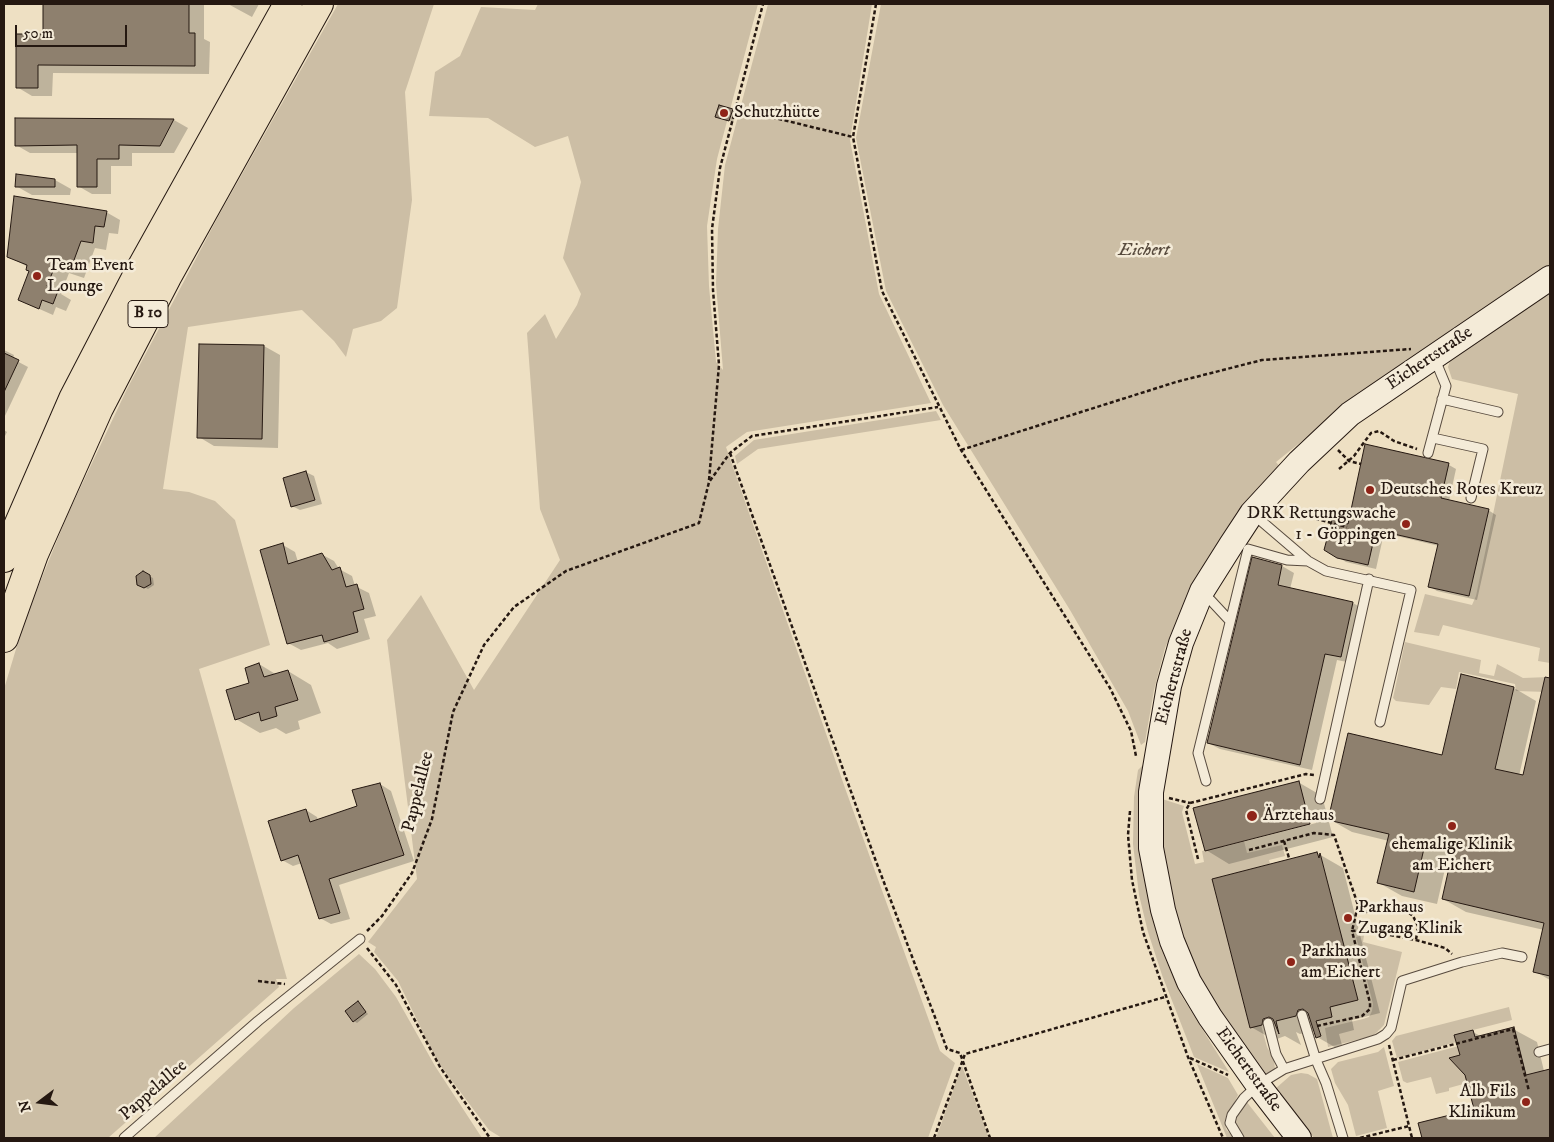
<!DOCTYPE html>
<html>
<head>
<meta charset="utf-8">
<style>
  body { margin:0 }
  #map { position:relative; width:1554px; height:1142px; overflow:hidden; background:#eee0c3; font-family:"IM FELL DW Pica",serif }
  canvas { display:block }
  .frame { position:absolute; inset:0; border:5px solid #251811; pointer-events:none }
  .north { position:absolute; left:15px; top:1077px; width:50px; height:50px; -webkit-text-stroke:4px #f4ebd8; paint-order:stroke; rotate:255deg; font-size:14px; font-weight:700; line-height:20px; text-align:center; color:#251811 }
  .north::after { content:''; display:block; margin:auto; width:18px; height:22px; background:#251811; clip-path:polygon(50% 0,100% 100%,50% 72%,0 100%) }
  .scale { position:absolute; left:15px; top:25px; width:112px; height:22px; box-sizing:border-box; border:2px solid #251811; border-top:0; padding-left:6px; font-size:15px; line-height:18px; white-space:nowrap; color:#251811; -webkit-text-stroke:4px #f4ebd8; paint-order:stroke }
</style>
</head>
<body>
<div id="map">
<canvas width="1554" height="1142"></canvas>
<div class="frame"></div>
<div class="north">N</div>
<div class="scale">50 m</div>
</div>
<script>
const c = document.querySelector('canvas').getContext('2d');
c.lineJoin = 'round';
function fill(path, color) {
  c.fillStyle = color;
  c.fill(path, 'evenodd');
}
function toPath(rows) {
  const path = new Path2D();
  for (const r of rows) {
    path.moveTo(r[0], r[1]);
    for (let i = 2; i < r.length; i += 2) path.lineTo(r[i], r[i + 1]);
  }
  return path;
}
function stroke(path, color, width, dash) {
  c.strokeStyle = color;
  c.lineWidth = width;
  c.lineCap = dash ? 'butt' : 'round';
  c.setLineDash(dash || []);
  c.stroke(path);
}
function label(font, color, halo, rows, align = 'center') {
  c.font = font + ' "IM FELL DW Pica",serif';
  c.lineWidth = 5;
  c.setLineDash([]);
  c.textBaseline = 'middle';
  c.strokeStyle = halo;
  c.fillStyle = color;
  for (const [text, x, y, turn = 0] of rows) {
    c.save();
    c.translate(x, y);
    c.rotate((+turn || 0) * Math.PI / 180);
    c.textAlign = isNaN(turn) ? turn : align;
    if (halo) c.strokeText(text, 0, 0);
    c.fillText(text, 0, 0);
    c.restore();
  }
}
fill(toPath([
  [338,4,434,4,405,92,412,200,397,308,381,321,353,329,346,357,334,341,302,310,188,327,163,489,189,492,215,501,235,520,270,645,199,669,287,979,276,979,279,987,108,1138,4,1138,4,689,25,619,67,516,127,389,219,215],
  [538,4,758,4,717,159,707,226,709,286,716,362,723,370,716,284,718,229,725,165,768,4,872,4,850,140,879,294,931,403,747,432,726,447,845,788,940,1051,955,1063,928,1138,502,1138,489,1130,437,1061,398,981,374,952,376,947,368,942,417,879,387,640,421,595,474,690,560,560,540,509,527,333,545,314,556,339,577,305,581,294,563,258,581,182,568,136,535,147,488,118,429,116,435,72,460,56,481,7,535,10],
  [881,4,1550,4,1550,265,1359,395,1276,462,1280,467,1237,512,1203,566,1184,604,1165,648,1154,690,1145,742,1141,745,1128,711,1070,610,943,405,886,291,856,138],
  [1550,291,1550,663,1538,661,1540,648,1443,625,1439,636,1414,632,1425,594,1472,605,1476,596,1518,394,1452,379,1448,367,1450,360],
  [936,411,941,420,758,449,737,464,735,456,754,440],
  [1405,642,1481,660,1479,673,1494,676,1497,664,1523,678,1549,677,1547,692,1516,691,1515,684,1459,672,1456,689,1441,687,1429,705,1396,701,1393,698],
  [1146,762,1144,869,1150,909,1161,949,1181,995,1229,1072,1194,1057,1162,975,1148,932,1139,895,1133,844,1134,797,1138,770],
  [1159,798,1184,806,1182,812,1195,864,1204,862,1202,851,1244,841,1247,853,1282,845,1285,856,1269,860,1270,864,1212,879,1250,1028,1261,1025,1267,1047,1274,1060,1275,1069,1269,1075,1264,1075,1239,1042,1216,1004,1193,964,1179,929,1162,864],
  [1364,935,1363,942,1402,952,1384,1025,1373,1036,1328,1047,1325,1028,1363,1019,1369,1017,1372,1011,1373,1004,1356,937],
  [359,954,375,969,396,997,435,1066,482,1138,154,1138,294,1008],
  [1509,1007,1512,1020,1473,1030,1475,1037,1397,1058,1392,1041,1396,1036],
  [1512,1032,1528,1095,1474,1109,1467,1083,1449,1088,1449,1091,1436,1094,1431,1077,1407,1083,1403,1081,1398,1062],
  [1384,1047,1394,1086,1378,1091,1387,1128,1356,1136,1348,1105,1335,1083,1331,1069,1338,1062,1378,1052],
  [1197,1064,1228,1078,1238,1095,1225,1122,1226,1129,1234,1138,1227,1138],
  [962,1066,989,1138,936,1138],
  [1301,1073,1308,1074,1317,1079,1333,1138,1314,1138,1275,1089,1291,1075],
  [1246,1101,1275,1138,1243,1138,1236,1128,1235,1121]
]), '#ccbea5');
fill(toPath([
  [44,4,204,4,204,39,210,42,209,74,53,73,52,96,32,96,17,87,44,35],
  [228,4,259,4,252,17],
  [732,110,736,112,733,122,720,118],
  [16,120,174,120,188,128,174,153,132,153,132,166,111,166,111,194,92,194,78,186,78,153,30,153,16,145],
  [55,180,71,189,70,195,32,195,16,186],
  [106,212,120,220,118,234,109,233,106,250,95,248,84,278,69,273,61,294,71,300,66,311,56,307,53,315,19,300,30,271,28,267,8,256],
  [264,346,280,355,278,448,214,446,199,437],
  [4,350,14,355,13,359,28,367,4,418],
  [4,430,7,432,4,438],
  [1366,446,1449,465,1456,469,1449,501,1488,510,1496,515,1477,600,1437,591,1429,586,1439,546,1384,533,1376,569,1346,562,1326,550,1349,526],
  [306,472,314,476,322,504,300,510,292,506],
  [283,545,295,552,298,562,321,554,334,561,339,569,352,576,355,586,369,593,376,616,364,619,370,639,337,649,328,643,301,650,288,643],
  [1253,558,1282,566,1294,573,1290,589,1353,603,1365,610,1352,663,1337,660,1312,770,1220,749,1208,743],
  [143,573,153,578,154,585,148,589,142,586],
  [259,664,277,675,288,671,311,685,321,713,298,721,300,729,286,734,276,728,260,733,236,719],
  [1514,688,1536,701,1519,776,1524,777,1542,695,1550,697,1550,980,1534,971,1544,930,1466,912,1443,899,1453,857,1448,856,1437,904,1402,896,1379,883,1389,841,1352,832,1329,819,1443,757],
  [1298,782,1322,796,1333,837,1229,864,1206,850],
  [1316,821,1316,823,1223,847,1223,845],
  [380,784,391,791,414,861,339,885,350,919,331,924,320,918,302,863,293,866,282,860,306,810,317,817,318,820,358,807],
  [1317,853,1343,868,1380,1013,1352,1020,1354,1030,1339,1034,1343,1049,1340,1050,1317,1037,1315,1030,1300,1034,1296,1032,1301,1045,1285,1036,1274,1040,1251,1027],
  [358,1003,368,1014,357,1023,354,1021],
  [1513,1029,1537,1042,1544,1071,1550,1070,1550,1138,1423,1138,1420,1124,1475,1110,1461,1056,1473,1032,1482,1037]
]), '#0003');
const building = toPath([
  [43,4,189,4,189,33,195,33,195,66,38,65,38,88,16,88,16,34,43,34,43,4],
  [719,105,733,109,729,121,715,117,719,105],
  [15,118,174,119,160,146,119,145,119,159,97,159,97,187,77,187,77,145,15,146,15,118],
  [16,174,55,179,55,187,15,187,16,174],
  [14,196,107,211,104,227,95,226,93,243,81,241,70,271,55,266,47,286,58,291,53,304,42,300,39,309,18,300,29,271,26,270,27,265,7,257,14,196],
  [199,344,264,345,262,439,197,438,199,344],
  [4,353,19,360,4,392,4,353],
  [1365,444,1449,463,1441,498,1489,509,1469,596,1428,587,1438,544,1376,530,1368,565,1337,558,1324,550,1332,520,1348,524,1365,444],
  [306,471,315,500,291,507,283,478,306,471],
  [283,543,288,564,322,553,332,570,340,567,346,587,357,584,364,609,353,612,358,632,324,642,322,635,287,644,260,550,283,543],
  [1252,557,1282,565,1278,585,1353,602,1341,657,1325,654,1300,765,1207,743,1252,557],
  [143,571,150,575,151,584,144,588,137,585,136,576,143,571],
  [259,663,264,677,288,670,298,700,275,707,277,716,261,721,259,712,235,720,226,690,249,683,245,668,259,663],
  [1461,674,1514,687,1495,769,1523,775,1545,677,1550,678,1550,976,1533,972,1544,923,1442,899,1453,850,1425,844,1414,892,1377,883,1389,834,1328,820,1348,733,1442,755,1461,674],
  [1299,781,1310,824,1205,851,1193,808,1299,781],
  [380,783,404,855,329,879,340,913,319,919,298,855,281,861,268,821,306,809,310,822,357,806,352,790,380,783],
  [1317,852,1319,858,1320,853,1358,1000,1330,1007,1332,1017,1316,1021,1321,1036,1316,1038,1308,1013,1303,1009,1298,1010,1296,1016,1276,1021,1279,1034,1273,1019,1269,1017,1263,1019,1262,1025,1250,1028,1212,879,1317,852],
  [358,1001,366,1012,353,1022,345,1011,358,1001],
  [1514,1027,1526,1075,1550,1069,1550,1138,1422,1138,1418,1123,1474,1109,1465,1075,1449,1058,1460,1055,1454,1035,1473,1030,1475,1037,1514,1027]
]);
fill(building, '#8e806e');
stroke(building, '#251811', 1);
const lane = toPath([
  [1442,399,1498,412],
  [1433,438,1483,449,1471,498],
  [1428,453,1446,386,1434,357],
  [1253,514,1308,561,1326,571,1411,590,1380,722],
  [1203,592,1230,621],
  [1206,781,1198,753,1248,549,1287,560,1308,561],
  [1320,799,1369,579],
  [1302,1015,1316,1060,1326,1083,1343,1138],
  [1268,1023,1276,1054,1284,1069],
  [1539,1052,1550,1049],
  [124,1138,258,1021,360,939],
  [1239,1138,1230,1123,1232,1115,1244,1098,1258,1085,1284,1069,1378,1039,1386,1034,1391,1028,1402,981,1462,962,1502,953,1522,957]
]);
const secondary = toPath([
  [1299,1138,1258,1085,1210,1017,1189,982,1172,941,1163,910,1151,848,1151,792,1169,686,1181,643,1202,591,1231,545,1252,513,1299,462,1350,414,1550,278]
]);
const highway = toPath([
  [4,558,73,399,141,268,288,4],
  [4,638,34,554,99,408,167,277,319,4]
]);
stroke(lane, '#574a3e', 11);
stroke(secondary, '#251811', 26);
stroke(highway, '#251811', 30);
stroke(toPath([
  [876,4,853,137,882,291,961,450,1110,688,1131,731,1136,756],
  [734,108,853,137],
  [961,450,1176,382,1262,360,1411,349],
  [1338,450,1349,461,1361,464],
  [730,453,874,856,947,1049,960,1053,990,1138],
  [1339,469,1354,456,1371,433,1379,431,1394,441,1417,449],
  [709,480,719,365,713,290,712,229,720,168,763,4],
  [1309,517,1347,527],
  [1169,798,1190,803],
  [1130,811,1128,835,1132,880,1143,932,1188,1057,1223,1138],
  [1284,841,1289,858],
  [1249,850,1314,833,1334,835,1358,905,1352,931],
  [1198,859,1186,810,1190,803,1306,774,1314,775],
  [1366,912,1388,906,1403,908,1413,916,1418,926,1416,940],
  [367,931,382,916,412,873,432,819,453,712,484,645,514,607,566,571,699,523,709,482,730,453,752,436,938,407],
  [367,948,396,985,440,1067,490,1138],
  [258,981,285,984],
  [1317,1026,1362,1016,1370,1009,1370,1003,1352,931,1364,930,1416,940,1445,948,1452,954],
  [1389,1045,1412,1138],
  [1190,1058,1228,1075],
  [1393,1060,1513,1029,1529,1091],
  [934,1138,965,1054,1165,997],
  [1360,1138,1409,1126]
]), '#251811', 2.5, [4, 2.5]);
stroke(lane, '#f4ebd8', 9);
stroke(secondary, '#f4ebd8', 24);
stroke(highway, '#eee0c3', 28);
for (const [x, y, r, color] of [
  [724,113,5,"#8f2418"],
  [37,276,5,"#8f2418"],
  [1370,490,5,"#8f2418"],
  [1406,524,5,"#8f2418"],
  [1252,816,6,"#8f2418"],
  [1452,826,5,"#8f2418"],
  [1348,918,5,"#8f2418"],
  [1291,962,5,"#8f2418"],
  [1526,1102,5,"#8f2418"]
]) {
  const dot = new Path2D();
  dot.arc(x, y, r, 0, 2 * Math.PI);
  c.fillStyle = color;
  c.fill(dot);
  stroke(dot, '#f4ebd8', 2);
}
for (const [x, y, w] of [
  [148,314,40]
]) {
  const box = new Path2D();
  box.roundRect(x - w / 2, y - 13.5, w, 27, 4);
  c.fillStyle = '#f4ebd8';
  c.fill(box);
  stroke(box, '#251811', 1);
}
label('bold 16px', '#251811', null, [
  ["B 10",148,314]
]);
label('18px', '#251811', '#f4ebd8', [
  ["Schutzhütte",734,113],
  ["Team Event",47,266],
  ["Lounge",47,287],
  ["Deutsches Rotes Kreuz",1380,490],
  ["DRK Rettungswache",1396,514,"right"],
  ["1 - Göppingen",1396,535,"right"],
  ["Ärztehaus",1263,816],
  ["ehemalige Klinik",1452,845,"center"],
  ["am Eichert",1452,866,"center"],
  ["Parkhaus",1358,908],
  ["Zugang Klinik",1358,929],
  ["Parkhaus",1301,952],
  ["am Eichert",1301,973],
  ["Alb Fils",1516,1092,"right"],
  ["Klinikum",1516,1113,"right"]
], 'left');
label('italic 18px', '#574a3d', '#f4ebd8', [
  ["Eichert",1144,251]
]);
label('18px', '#251811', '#f4ebd8', [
  ["Eichertstraße",1430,359,-34],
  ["Eichertstraße",1175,677,-75],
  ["Pappelallee",419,792,-76],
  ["Eichertstraße",1248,1070,54],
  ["Pappelallee",154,1091,-41]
]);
</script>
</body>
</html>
